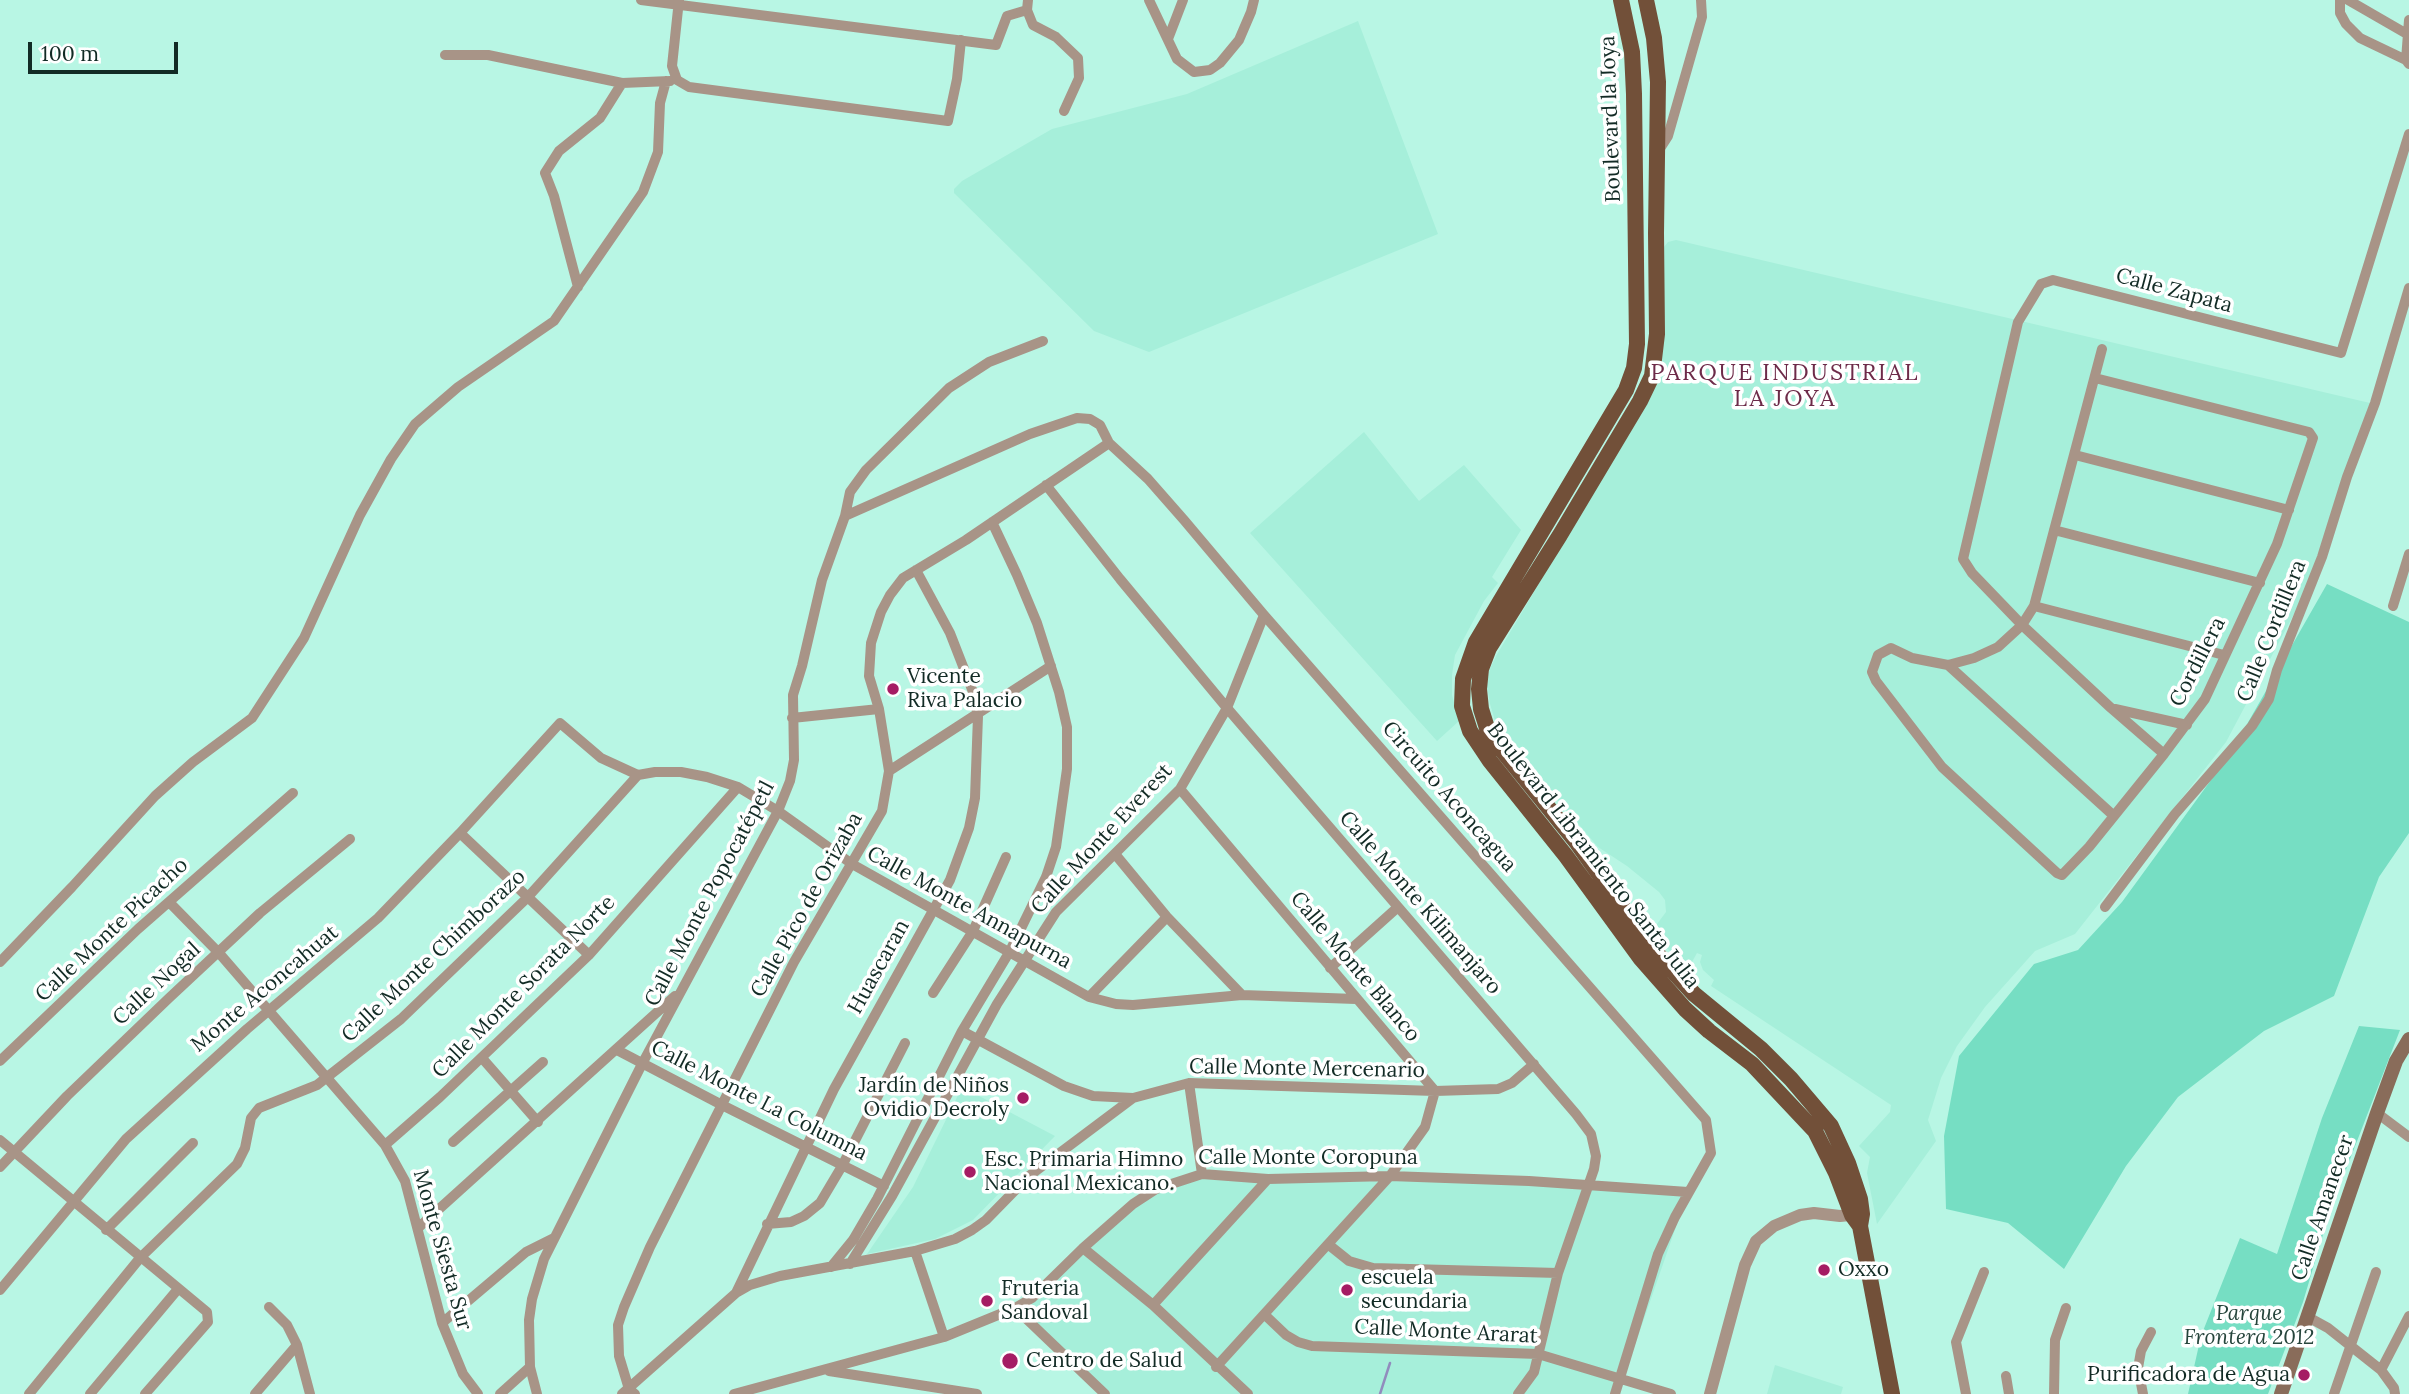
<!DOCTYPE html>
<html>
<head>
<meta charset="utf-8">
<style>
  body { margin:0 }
  #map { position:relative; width:2409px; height:1394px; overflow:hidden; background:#b8f6e4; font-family:Lora,serif }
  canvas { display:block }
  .scale { position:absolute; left:28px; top:42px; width:150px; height:32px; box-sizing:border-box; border:4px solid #122b25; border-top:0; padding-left:9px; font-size:21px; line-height:24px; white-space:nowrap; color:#122b25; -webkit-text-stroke:5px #fff; paint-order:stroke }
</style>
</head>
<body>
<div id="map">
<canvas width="2409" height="1394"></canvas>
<div class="scale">100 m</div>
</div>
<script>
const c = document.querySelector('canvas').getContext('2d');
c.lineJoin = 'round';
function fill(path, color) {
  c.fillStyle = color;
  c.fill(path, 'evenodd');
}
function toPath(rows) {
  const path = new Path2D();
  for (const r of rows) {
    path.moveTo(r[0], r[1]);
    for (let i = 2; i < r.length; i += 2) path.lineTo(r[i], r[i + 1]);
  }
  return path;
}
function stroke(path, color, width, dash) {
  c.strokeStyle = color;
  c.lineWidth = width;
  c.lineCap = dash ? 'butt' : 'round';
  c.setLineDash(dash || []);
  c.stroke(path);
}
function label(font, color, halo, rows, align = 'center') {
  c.font = font + ' Lora,serif';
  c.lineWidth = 7;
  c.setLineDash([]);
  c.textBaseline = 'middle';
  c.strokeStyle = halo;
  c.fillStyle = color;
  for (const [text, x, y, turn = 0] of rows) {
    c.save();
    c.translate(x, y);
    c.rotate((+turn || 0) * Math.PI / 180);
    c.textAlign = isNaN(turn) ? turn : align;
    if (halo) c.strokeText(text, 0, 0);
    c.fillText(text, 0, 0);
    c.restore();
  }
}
fill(toPath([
  [1358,21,1438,234,1149,352,1094,331,954,193,954,189,962,181,1052,129,1187,94],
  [1676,240,2370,403,2312,580,2226,742,2075,934,2035,951,1985,1007,1957,1046,1941,1078,1928,1120,1936,1141,1877,1224,1867,1173,1870,1157,1859,1146,1890,1112,1891,1105,1711,986,1714,980,1703,970,1700,962,1702,955,1697,953,1688,969,1651,932,1666,912,1665,900,1659,892,1627,866,1598,847,1506,739,1496,724,1490,704,1487,686,1489,671,1496,656,1647,402,1664,247,1668,242],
  [1364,432,1419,501,1464,465,1521,530,1492,577,1498,583,1484,601,1455,655,1452,675,1452,695,1459,721,1437,741,1250,533],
  [962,1087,1055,1136,973,1220,935,1239,867,1254,913,1187],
  [1390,1176,1688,1192,1618,1394,1105,1394,1015,1308,1133,1204,1188,1177],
  [1775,1365,1843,1387,1841,1394,1767,1394]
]), '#a6efda');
fill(toPath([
  [2327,584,2409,622,2409,833,2379,877,2334,996,2264,1031,2178,1097,2126,1166,2064,1269,2008,1223,1946,1209,1944,1136,1959,1056,2034,964,2078,950,2122,902,2230,754],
  [2359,1026,2400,1030,2330,1211,2303,1302,2268,1394,2188,1394,2201,1336,2240,1238,2277,1254,2322,1118]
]), '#76dec3');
stroke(toPath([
  [1380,1394,1390,1363]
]), '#918cbd', 2.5);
stroke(toPath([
  [641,0,996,45,1007,16,1027,10],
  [679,0,672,66,677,80,689,87,948,121,957,79,961,40],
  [1028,0,1027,10,1033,25,1056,37,1078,58,1079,78,1064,111],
  [1149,0,1177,59,1194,72,1210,70,1220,63,1239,40,1251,12,1254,0],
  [2340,0,2340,13,2346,24,2360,38,2406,60],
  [2348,0,2407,34],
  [1168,39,1183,0],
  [445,55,488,55,622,83,670,81],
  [2409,64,2406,60,2409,20],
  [1659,150,1668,136,1702,17,1701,0],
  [578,287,554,196,545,173,559,151,600,118,622,83],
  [2095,378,2309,432,2313,438,2277,544,2205,699,2164,754,2089,847,2062,875,2057,873,1942,767,1876,681,1872,672,1878,655,1891,648,1912,658,1948,665,1974,658,1998,647,2022,625,2034,606,2102,349],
  [2075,455,2289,510],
  [1046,485,1120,579,1227,708,1576,1114,1591,1134,1596,1156,1594,1169,1558,1273,1534,1372,1518,1394],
  [845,516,1030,434,1077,418,1090,419,1100,425,1109,443,1148,479,1184,520,1264,615,1706,1120,1711,1153,1675,1217,1658,1254,1615,1394],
  [2054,530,2260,583],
  [2034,606,2224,655],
  [2393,606,2409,554],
  [1948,665,2114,816],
  [2115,709,2187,725],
  [792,718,879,709],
  [2164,754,2111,708,2022,625,1972,573,1963,559,2018,322,2041,284,2053,280,2341,353,2409,134],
  [889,771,1051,666],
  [1180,789,1435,1091,1425,1127,1390,1176,1216,1367],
  [460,833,589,955],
  [1115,854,1167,917,1242,995],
  [169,902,219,953,385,1145,405,1181,442,1323,463,1374,478,1394],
  [2105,907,2175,814,2252,726,2269,699,2277,670,2322,557,2347,477,2375,403,2409,288],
  [0,962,72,887,155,796,193,762,252,718,304,638,360,515,391,459,415,424,458,387,554,321,643,192,658,152,660,103,666,81],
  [1330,968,1398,907],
  [933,993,973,931,1006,857],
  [1089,997,1167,917],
  [962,1031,1064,1086,1093,1096,1133,1098],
  [617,1050,722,1105,884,1186],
  [482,1058,538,1122],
  [0,1061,138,929,293,793],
  [1189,1083,1202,1174],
  [2377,1113,2409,1137],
  [0,1140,207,1312,208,1322,145,1394],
  [453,1142,543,1062],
  [385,1145,440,1097,589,955,738,787],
  [0,1167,67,1096,168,999,260,913,350,839],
  [767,1224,791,1222,804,1216,820,1203,842,1166,905,1043],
  [418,1228,675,996],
  [106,1230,193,1143],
  [1329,1245,1349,1261,1373,1268,1558,1273],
  [1083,1248,1153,1305,1248,1394],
  [915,1251,944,1337],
  [850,1264,892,1196,997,1004,1056,912,1180,789,1227,708,1264,615],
  [831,1267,853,1240,877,1199,962,1031,1010,951,1046,877,1056,847,1067,769,1067,727,1059,692,1037,623,1017,575,992,522],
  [0,1290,126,1139,247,1029,378,918,460,833,560,723,601,758,638,775,655,772,681,772,707,777,738,787,778,811,852,864,1089,997,1116,1004,1133,1005,1242,995,1356,999],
  [736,1293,834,1089,950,880,969,828,975,798,978,716,973,692,950,633,916,570],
  [1153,1305,1268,1179],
  [269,1307,287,1325,297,1345,310,1394],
  [1015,1308,1105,1394],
  [1265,1315,1286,1335,1298,1342,1312,1346,1538,1354,1671,1394],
  [2308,1317,2328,1328,2381,1370,2394,1388,2395,1394],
  [442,1323,526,1252,554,1238],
  [2381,1370,2409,1316],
  [829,1371,977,1394],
  [2006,1376,2009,1394],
  [29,1394,140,1258,237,1164,245,1148,251,1118,259,1108,317,1085,401,1019,527,898,638,775],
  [90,1394,178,1289],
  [255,1394,297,1345],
  [500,1394,530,1367],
  [537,1394,530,1367,529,1320,532,1299,544,1259,642,1064,778,811,790,781,794,760,793,695,802,666,822,580,845,516,850,492,866,470,949,388,989,362,1043,341],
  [622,1394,736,1293,750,1285,780,1276,915,1251,955,1239,972,1230,986,1220,1029,1176,1133,1098,1189,1083,1435,1091,1498,1089,1512,1083,1534,1064],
  [635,1394,629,1389,619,1356,618,1325,624,1307,650,1247,794,962,882,811,889,771,879,709,869,676,871,643,881,612,890,595,903,578,966,540,1109,443],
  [734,1394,944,1337,1015,1308,1032,1298,1083,1248,1133,1204,1156,1189,1202,1174,1268,1179,1390,1176,1529,1181,1688,1192],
  [1966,1394,1956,1342,1984,1272],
  [2054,1394,2055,1340,2066,1308],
  [2143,1394,2138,1368,2141,1351,2151,1332],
  [2334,1394,2376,1272]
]), '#a89487', 10);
stroke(toPath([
  [1710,1394,1745,1265,1756,1241,1774,1226,1800,1215,1814,1213,1840,1216,1860,1214]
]), '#a89487', 12);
stroke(toPath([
  [2281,1394,2377,1113,2396,1061,2409,1039]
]), '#896c5a', 14);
stroke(toPath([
  [1621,0,1632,52,1634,94,1637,344,1634,368,1626,390,1476,642,1463,679,1462,706,1470,731,1490,761,1566,856,1641,959,1685,1009,1709,1031,1752,1064,1815,1131,1836,1173,1852,1215,1860,1226],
  [1646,0,1654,38,1658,82,1656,233,1657,334,1652,376,1640,401,1560,535,1489,648,1481,669,1479,689,1481,709,1487,728,1501,749,1577,843,1651,947,1694,994,1761,1049,1791,1079,1831,1126,1848,1163,1860,1199,1862,1214,1860,1226,1892,1394]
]), '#725039', 16);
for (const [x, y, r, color] of [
  [893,689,7,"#a51c64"],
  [1023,1098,7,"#a51c64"],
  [970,1172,7,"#a51c64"],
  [1824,1270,7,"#a51c64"],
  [1347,1290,7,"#a51c64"],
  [987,1301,7,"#a51c64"],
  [1010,1361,9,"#a51c64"],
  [2304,1375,7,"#a51c64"]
]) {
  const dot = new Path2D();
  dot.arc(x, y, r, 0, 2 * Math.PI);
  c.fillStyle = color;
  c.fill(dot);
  stroke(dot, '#fff', 2.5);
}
label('21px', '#122b25', '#fff', [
  ["Boulevard la Joya",1611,119,-92],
  ["Calle Zapata",2174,291,15],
  ["Calle Cordillera",2272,631,-68],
  ["Cordillera",2198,662,-63],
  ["Circuito Aconcagua",1449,797,49],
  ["Calle Monte Everest",1102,839,-47],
  ["Boulevard Libramiento Santa Julia",1593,856,52],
  ["Calle Monte Popocatépetl",710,894,-62],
  ["Calle Monte Kilimanjaro",1420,903,49],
  ["Calle Pico de Orizaba",807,905,-61],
  ["Calle Monte Annapurna",969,908,29],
  ["Calle Monte Picacho",112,930,-43],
  ["Calle Monte Chimborazo",434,956,-43],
  ["Huascaran",879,967,-61],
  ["Calle Monte Blanco",1355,967,50],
  ["Calle Nogal",157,984,-43],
  ["Calle Monte Sorata Norte",524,987,-45],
  ["Monte Aconcahuat",265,989,-40],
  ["Calle Monte Mercenario",1307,1069,1],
  ["Calle Monte La Columna",759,1101,27],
  ["Calle Monte Coropuna",1308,1158],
  ["Calle Amanecer",2323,1208,-71],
  ["Monte Siesta Sur",442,1250,74],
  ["Calle Monte Ararat",1446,1332,3]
]);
label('21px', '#122b25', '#fff', [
  ["Vicente",907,677],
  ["Riva Palacio",907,701],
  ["Jardín de Niños",1009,1086,"right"],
  ["Ovidio Decroly",1009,1110,"right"],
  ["Esc. Primaria Himno",984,1160],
  ["Nacional Mexicano.",984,1184],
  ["Oxxo",1838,1270],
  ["escuela",1361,1278],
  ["secundaria",1361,1302],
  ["Fruteria",1001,1289],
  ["Sandoval",1001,1313],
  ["Centro de Salud",1026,1361],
  ["Purificadora de Agua",2290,1375,"right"]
], 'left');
label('italic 21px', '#26453c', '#fff', [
  ["Parque",2249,1314],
  ["Frontera 2012",2249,1338]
]);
c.letterSpacing = '2px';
label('23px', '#6d2b49', '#fff', [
  ["PARQUE INDUSTRIAL",1785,373],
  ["LA JOYA",1785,399]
]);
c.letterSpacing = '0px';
</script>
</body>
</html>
